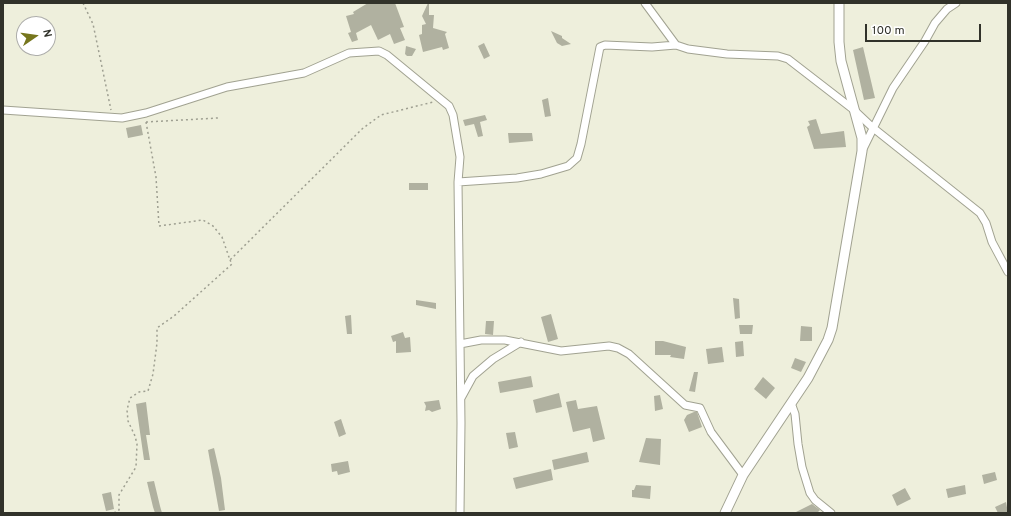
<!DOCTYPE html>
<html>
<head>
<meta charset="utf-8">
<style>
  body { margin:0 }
  #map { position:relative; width:1011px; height:516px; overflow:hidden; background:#eeefdc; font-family:Overpass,sans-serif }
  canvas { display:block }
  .frame { position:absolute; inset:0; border:4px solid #31322a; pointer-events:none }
  .north { position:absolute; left:16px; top:16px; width:40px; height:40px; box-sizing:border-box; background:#fff; border:1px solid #adadaa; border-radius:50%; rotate:77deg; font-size:11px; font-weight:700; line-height:16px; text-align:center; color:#31322a }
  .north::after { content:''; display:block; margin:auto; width:14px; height:18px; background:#76761d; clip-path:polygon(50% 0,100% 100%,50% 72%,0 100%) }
  .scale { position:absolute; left:865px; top:24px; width:116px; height:18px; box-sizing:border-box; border:2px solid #31322a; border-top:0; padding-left:5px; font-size:12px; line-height:14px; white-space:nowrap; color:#31322a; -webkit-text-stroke:3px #fff; paint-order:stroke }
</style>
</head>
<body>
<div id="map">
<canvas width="1011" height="516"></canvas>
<div class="frame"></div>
<div class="north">N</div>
<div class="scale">100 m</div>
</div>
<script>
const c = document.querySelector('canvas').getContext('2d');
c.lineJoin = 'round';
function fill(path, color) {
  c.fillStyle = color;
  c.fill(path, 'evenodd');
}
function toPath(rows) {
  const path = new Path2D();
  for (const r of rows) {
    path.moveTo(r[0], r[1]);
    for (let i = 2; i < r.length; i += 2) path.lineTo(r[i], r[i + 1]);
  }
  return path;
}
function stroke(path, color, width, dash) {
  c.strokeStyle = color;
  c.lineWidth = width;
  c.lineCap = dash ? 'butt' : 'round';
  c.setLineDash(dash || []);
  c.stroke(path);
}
fill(toPath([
  [368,3,395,3,404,27,400,28,405,40,394,44,390,34,378,40,371,25,356,33,358,40,352,42,348,33,351,32,346,16,354,14,353,12],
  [428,3,429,3,429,15,434,15,433,28,447,32,445,34,449,48,443,50,442,47,423,52,419,35,422,34,422,25,426,24,422,16],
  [551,31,562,36,562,38,571,44,562,46,557,43],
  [484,43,490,56,484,59,478,46],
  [406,46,416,49,412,56,407,56,405,54],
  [863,47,875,98,864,100,853,50],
  [548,98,551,116,545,117,542,100],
  [485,115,487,120,480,122,483,136,478,137,474,124,465,126,463,120],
  [816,119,821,134,844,131,846,147,814,149,807,127,810,125,808,121],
  [141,125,143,135,128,138,126,128],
  [508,133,532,133,533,141,509,143],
  [409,183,428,183,428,190,409,190],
  [733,298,739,299,740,318,735,319],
  [416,300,436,303,436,309,416,305],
  [551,314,558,339,548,342,541,317],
  [351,315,352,334,347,334,345,316],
  [486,321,494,321,493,335,485,334],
  [739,325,753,325,752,334,740,334],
  [801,326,812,327,812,341,800,341],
  [403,332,405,338,410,337,411,352,396,353,396,341,393,342,391,336],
  [655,341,663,341,686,347,684,359,670,357,671,355,655,355],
  [743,341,744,356,736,357,735,342],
  [722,347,724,362,708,364,706,349],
  [795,358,806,362,801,372,791,368],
  [694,372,698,372,695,392,689,391],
  [531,376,533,387,500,393,498,382],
  [763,377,775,388,766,399,754,389],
  [559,393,562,407,536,413,533,400],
  [660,395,663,409,655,411,654,396],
  [439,400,441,409,432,412,429,410,425,411,426,406,424,402],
  [576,400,578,409,597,406,605,439,593,442,590,428,573,432,566,402],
  [146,402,150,435,146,435,150,460,144,460,136,404],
  [694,412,697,412,702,427,689,432,684,420,687,415],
  [341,419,346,434,339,437,334,422],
  [515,432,518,447,509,449,506,433],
  [646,438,661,439,660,465,639,462],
  [214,448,221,478,225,510,219,511,208,450],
  [587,452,589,462,554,470,552,460],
  [348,461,350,472,338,475,337,471,332,472,331,464],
  [551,469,553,480,516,489,513,478],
  [995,472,997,480,984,484,982,475],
  [154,481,160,506,162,513,155,513,153,507,147,482],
  [636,485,651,486,650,499,632,497,632,490,634,490],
  [965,485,966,494,948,498,946,489],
  [905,488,911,499,897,506,892,495],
  [111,492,114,509,106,511,102,494],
  [1006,502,1008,513,998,513,995,507],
  [812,504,820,510,817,513,794,513]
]), '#b0b1a0');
const minor = toPath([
  [645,3,676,45,688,49,727,54,778,56,788,59,854,110,872,127,980,213,986,223,992,242,1008,272],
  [3,110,122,118,146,113,227,87,304,73,349,53,379,51,387,55,449,106,453,115,460,157,458,182,461,423,460,513],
  [863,149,893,88,925,41,935,23,947,9,956,3],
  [458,182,517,178,541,174,568,166,577,158,581,144,600,47,605,45,652,47,676,45],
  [460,344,481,340,505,340,561,351,609,346,618,348,629,354,685,405,700,408,711,432,743,475],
  [461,398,473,376,493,359,521,342],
  [791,403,795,414,798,444,802,467,810,493,815,500,831,513]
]);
const tertiary = toPath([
  [725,513,743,475,808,378,828,340,832,328,862,151,862,138,841,61,839,42,839,3]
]);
stroke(minor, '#a1a291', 9);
stroke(tertiary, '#a1a291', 11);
stroke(toPath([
  [83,3,93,24,111,110],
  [146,122,156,177,159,226,203,220,213,226,222,237,230,260,362,129,381,115,433,102],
  [146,122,218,118],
  [114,513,119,510,119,495,136,467,137,444,135,436,128,421,127,410,130,398,139,392,148,391,153,374,157,343,157,328,174,316,232,264,230,260]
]), '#9e9f91', 1.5, [2, 3]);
stroke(minor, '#fff', 7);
stroke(tertiary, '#fff', 9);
</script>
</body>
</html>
